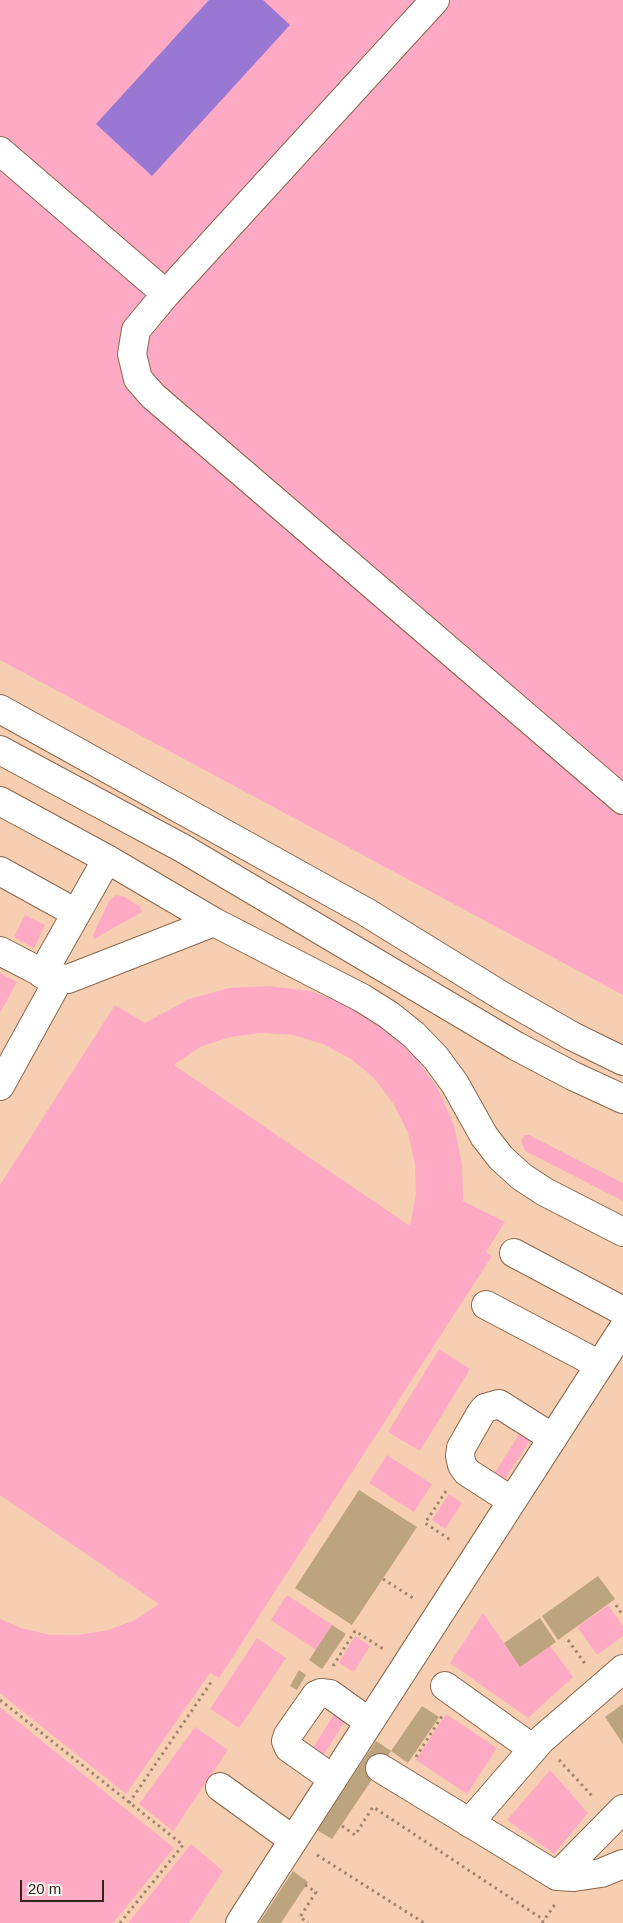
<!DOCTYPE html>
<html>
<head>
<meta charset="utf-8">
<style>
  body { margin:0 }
  #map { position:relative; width:623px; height:1923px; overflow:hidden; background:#f6cfb2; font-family:Helvetica,sans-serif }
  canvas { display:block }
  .scale { position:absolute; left:20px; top:1880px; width:84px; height:22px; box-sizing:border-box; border:2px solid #322419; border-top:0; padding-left:6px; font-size:15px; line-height:18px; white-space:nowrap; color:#322419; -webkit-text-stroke:4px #fcf8f5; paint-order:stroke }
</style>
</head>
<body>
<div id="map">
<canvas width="623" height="1923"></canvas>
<div class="scale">20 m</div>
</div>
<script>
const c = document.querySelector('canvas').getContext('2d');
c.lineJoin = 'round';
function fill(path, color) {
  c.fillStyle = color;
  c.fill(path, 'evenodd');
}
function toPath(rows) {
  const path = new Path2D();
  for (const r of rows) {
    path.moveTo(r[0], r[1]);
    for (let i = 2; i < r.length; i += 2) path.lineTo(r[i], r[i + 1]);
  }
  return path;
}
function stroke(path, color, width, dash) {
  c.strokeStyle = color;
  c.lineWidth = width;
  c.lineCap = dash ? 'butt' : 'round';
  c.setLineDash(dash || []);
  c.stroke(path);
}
fill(toPath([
  [0,0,623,0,623,995,0,660],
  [116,895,125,897,140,907,142,912,94,939,93,935,109,901],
  [25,915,45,925,34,948,14,937],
  [0,973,17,982,0,1013],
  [269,986,310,991,348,1005,383,1026,413,1054,437,1087,454,1125,462,1165,463,1201,505,1222,486,1252,492,1256,219,1678,210,1673,126,1794,0,1693,0,1619,21,1628,50,1635,79,1635,108,1630,135,1620,159,1604,0,1495,0,1185,115,1005,145,1023,189,999,229,988],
  [261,1033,293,1035,323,1044,351,1059,375,1079,394,1105,408,1133,415,1164,416,1195,410,1226,174,1065,200,1047,230,1037],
  [525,1135,529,1135,623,1183,623,1201,525,1151,521,1140],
  [439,1349,470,1369,420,1451,388,1432],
  [520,1433,530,1439,529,1442,503,1482,492,1477],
  [387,1455,432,1484,414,1512,369,1483],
  [449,1494,462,1503,445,1529,432,1520],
  [287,1595,332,1625,316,1650,271,1620],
  [608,1605,623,1626,623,1636,597,1655,577,1627],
  [483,1613,520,1666,550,1646,573,1677,528,1718,450,1663],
  [355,1636,370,1646,354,1672,339,1663],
  [257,1638,286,1658,239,1728,210,1709],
  [0,1707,174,1848,113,1923,0,1923],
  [336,1711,347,1718,322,1757,311,1751],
  [446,1714,497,1748,467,1794,416,1760],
  [195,1727,228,1750,173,1831,139,1804],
  [550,1770,588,1813,554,1854,507,1820],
  [191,1844,223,1871,189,1923,128,1923]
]), '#feaac5');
fill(toPath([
  [209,0,263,0,290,25,152,176,96,124]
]), '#9878d3');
fill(toPath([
  [359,1490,417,1527,352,1625,295,1588],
  [598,1576,615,1599,558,1640,542,1616],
  [540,1618,556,1642,520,1667,504,1643],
  [332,1625,346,1634,322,1669,309,1660],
  [299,1670,306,1675,297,1690,290,1686],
  [623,1704,623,1744,605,1717],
  [422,1706,439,1717,408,1763,391,1751],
  [376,1741,391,1751,332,1839,317,1830],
  [293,1871,308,1882,281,1923,259,1923]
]), '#bca47e');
const minor = toPath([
  [435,0,166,294,136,330,132,354,138,379,153,396,623,800],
  [0,151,166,294],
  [0,709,366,912,502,996,572,1036,623,1061],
  [0,750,184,849,516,1046,573,1076,623,1099],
  [0,801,107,859,214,922,362,998,389,1015,414,1035,436,1058,455,1084,484,1136,501,1158,522,1177,545,1192,623,1232],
  [0,871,76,913],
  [0,951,50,977,68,979,214,922],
  [42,974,107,859],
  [0,1086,59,979],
  [514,1253,623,1311],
  [486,1305,600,1365],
  [512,1501,467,1472,462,1465,460,1456,461,1448,481,1413,485,1408,499,1404,553,1438],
  [445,1686,533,1749],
  [380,1768,557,1876,574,1877,601,1873,623,1864],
  [333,1779,289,1748,286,1741,288,1735,316,1695,321,1693,330,1694,369,1722],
  [220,1787,293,1840],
  [469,1823,541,1740,623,1669],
  [557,1876,623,1809],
  [240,1923,623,1329]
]);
stroke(minor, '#89674c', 30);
stroke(toPath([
  [446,1491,425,1523,452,1541],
  [383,1579,416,1600],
  [616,1605,623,1616],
  [568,1640,586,1665],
  [333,1666,355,1631,385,1650],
  [0,1700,183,1845,120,1923],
  [416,1757,442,1716],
  [559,1760,594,1798],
  [129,1803,212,1681],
  [342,1826,355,1835,373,1807,544,1920],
  [317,1855,424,1923],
  [305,1885,316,1892,300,1917,308,1923],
  [542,1923,556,1903]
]), '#a1856f', 3, [2.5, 4]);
stroke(minor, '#fff', 28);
</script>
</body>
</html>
